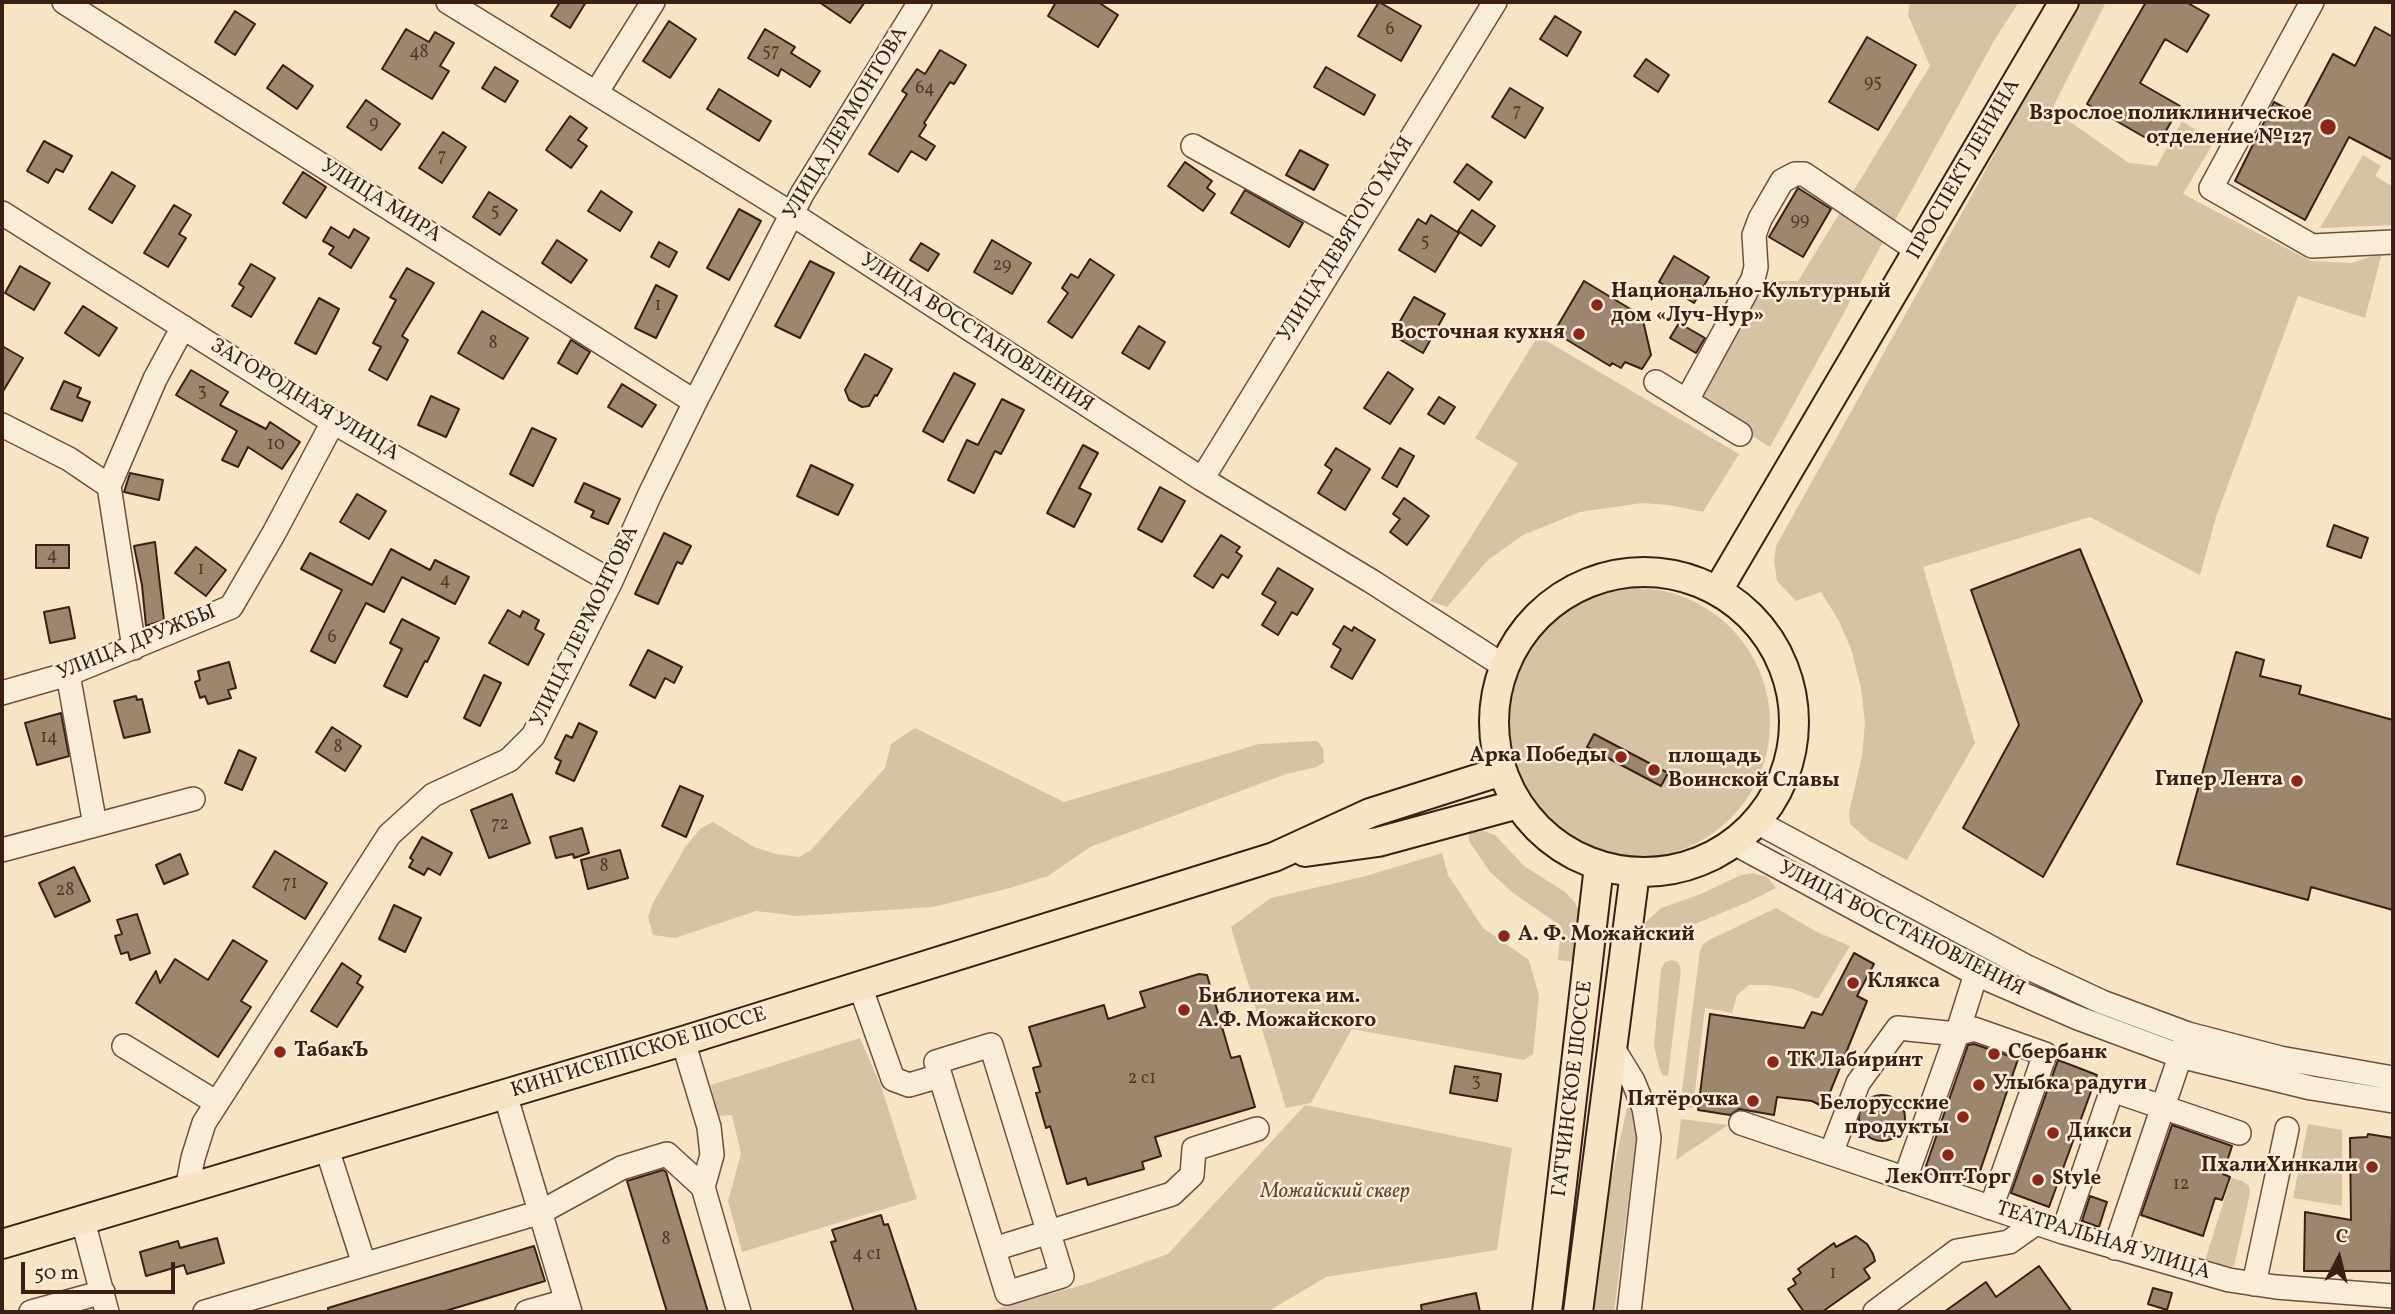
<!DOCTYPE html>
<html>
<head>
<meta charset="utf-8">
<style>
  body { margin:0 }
  #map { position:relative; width:2395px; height:1314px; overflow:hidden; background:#f6e4c2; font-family:Vollkorn,serif }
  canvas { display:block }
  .frame { position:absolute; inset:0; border:4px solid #3c1f14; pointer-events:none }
  .north { position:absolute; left:2304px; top:1223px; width:70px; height:70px; -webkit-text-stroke:5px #f9edd7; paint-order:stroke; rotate:7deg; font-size:19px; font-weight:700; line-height:28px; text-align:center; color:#3c1f14 }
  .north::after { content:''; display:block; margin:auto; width:24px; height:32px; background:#3c1f14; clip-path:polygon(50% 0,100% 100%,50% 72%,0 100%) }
  .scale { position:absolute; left:21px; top:1262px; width:154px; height:32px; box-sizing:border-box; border:4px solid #3c1f14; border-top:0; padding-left:9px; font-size:21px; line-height:24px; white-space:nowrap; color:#3c1f14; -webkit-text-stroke:5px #f9edd7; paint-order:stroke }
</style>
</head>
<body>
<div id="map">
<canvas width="2395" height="1314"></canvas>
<div class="frame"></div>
<div class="north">С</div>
<div class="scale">50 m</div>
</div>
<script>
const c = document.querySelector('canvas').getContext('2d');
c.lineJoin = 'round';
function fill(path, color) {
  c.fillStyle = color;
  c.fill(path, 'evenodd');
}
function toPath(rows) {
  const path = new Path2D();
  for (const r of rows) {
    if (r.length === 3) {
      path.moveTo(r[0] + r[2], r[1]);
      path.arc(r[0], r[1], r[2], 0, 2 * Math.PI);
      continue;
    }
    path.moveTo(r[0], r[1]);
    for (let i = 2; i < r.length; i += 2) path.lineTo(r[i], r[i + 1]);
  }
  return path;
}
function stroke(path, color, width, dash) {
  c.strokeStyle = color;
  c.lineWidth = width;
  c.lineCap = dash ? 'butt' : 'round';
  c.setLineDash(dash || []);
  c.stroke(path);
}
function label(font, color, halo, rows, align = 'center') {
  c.font = font + ' Vollkorn,serif';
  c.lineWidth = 5;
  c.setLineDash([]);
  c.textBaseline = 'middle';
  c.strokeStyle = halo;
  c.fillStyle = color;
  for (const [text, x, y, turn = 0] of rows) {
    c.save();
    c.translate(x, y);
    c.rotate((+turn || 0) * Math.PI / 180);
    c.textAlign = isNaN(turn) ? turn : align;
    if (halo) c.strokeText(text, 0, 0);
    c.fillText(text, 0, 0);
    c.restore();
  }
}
fill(toPath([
  [1910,2,2019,2,1995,39,1770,447,1712,411,1699,394,1745,311,1776,281,1798,281,1930,66,1908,15],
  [2076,2,2106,2,2052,109,2129,163,2157,166,2182,121,2214,142,2183,194,2311,261,2351,263,2382,253,2365,318,2298,296,2216,517,2200,575,2090,517,1923,567,1975,743,1907,860,1869,841,1850,824,1849,812,1862,756,1865,722,1861,688,1851,649,1839,621,1821,592,1796,601,1777,581,1774,561,1776,546,1977,186],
  [2363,155,2381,166,2375,176,2393,187,2393,225,2320,228],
  [1538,336,1739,454,1703,512,1669,505,1642,503,1580,512,1523,535,1488,560,1447,607,1430,601,1518,463,1475,438],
  [1635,723,135],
  [915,728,1064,802,1259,744,1317,741,1323,748,1324,762,1317,767,1286,774,1090,847,1048,876,1010,888,933,907,797,916,756,911,675,938,653,935,648,917,653,903,686,846,701,828,713,822,754,847,776,854,799,857,811,850,885,768,891,744],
  [1468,829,1481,830,1495,835,1524,866,1565,892,1574,901,1579,911,1581,926,1576,962,1558,960,1561,926,1513,893,1490,872,1469,841],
  [1442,853,1448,875,1483,928,1529,960,1539,996,1533,1054,1524,1060,1352,1029,1311,1103,1286,1108,1231,927,1271,898,1366,876],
  [1753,873,1767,877,1776,888,1748,902,1666,936,1640,939,1645,923,1661,908,1701,894,1741,875],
  [1776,908,1817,932,1850,946,1818,999,1793,989,1768,985,1749,985,1737,995,1732,1013,1705,1008,1693,1108,1680,1106,1700,951,1703,944,1711,939],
  [1671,960,1678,962,1681,970,1668,1076,1663,1075,1660,1070,1654,1046,1661,969,1665,962],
  [860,1038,881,1086,917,1199,742,1252,728,1201,741,1154,732,1115,718,1116,711,1085],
  [1305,1105,1512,1148,1497,1250,1326,1277,1267,1312,985,1312,1086,1284,1168,1254],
  [1627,1108,1632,1109,1637,1132,1614,1312,1593,1312,1610,1185],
  [1681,1119,1728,1125,1676,1160],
  [2308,1124,2342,1130,2342,1206,2293,1198],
  [2231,1178,2242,1181,2249,1186,2250,1193,2234,1267,2205,1261]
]), '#d6c3a4');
const building = toPath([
  [560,2,586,2,570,28,551,16,560,2],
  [819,2,865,2,850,23,819,2],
  [1056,2,1098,2,1118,15,1098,47,1048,16,1056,2],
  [1379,2,1421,26,1401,61,1358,36,1379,2],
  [2146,2,2186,2,2209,15,2187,52,2165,39,2140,83,2180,106,2158,145,2087,104,2146,2],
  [235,11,255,24,235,55,215,42,235,11],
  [1555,16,1581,32,1567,56,1540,39,1555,16],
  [669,21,696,39,670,78,643,61,669,21],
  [2375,27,2393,37,2393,160,2349,137,2305,220,2235,181,2274,102,2300,116,2333,54,2355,66,2375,27],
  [406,29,429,42,435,32,454,43,440,66,449,71,432,99,382,69,406,29],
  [765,29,795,47,791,53,820,71,810,87,781,69,778,76,748,58,765,29],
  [1867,37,1916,65,1878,130,1829,102,1867,37],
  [940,50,966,65,954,84,950,82,924,123,926,125,919,136,935,146,926,160,911,151,898,172,869,154,907,94,902,91,917,69,925,74,940,50],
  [1646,59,1669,75,1658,92,1634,76,1646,59],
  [283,65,313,86,297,109,267,88,283,65],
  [495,67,518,81,505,102,482,88,495,67],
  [1326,67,1375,95,1364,115,1314,87,1326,67],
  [1510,88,1543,108,1525,138,1492,117,1510,88],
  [719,89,771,121,759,141,707,109,719,89],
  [366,100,400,124,381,150,347,127,366,100],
  [570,116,587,128,578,140,587,146,571,168,546,150,570,116],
  [443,132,466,147,442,183,419,168,443,132],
  [44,141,72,156,63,172,56,169,48,183,27,171,44,141],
  [1300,150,1328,165,1314,190,1286,175,1300,150],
  [1185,162,1212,181,1207,188,1215,194,1203,211,1168,186,1185,162],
  [1467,164,1492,182,1479,200,1454,182,1467,164],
  [112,172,135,186,112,223,89,209,112,172],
  [303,172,326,187,306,218,283,203,303,172],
  [1798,188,1831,209,1803,257,1769,237,1798,188],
  [1245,190,1303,223,1289,247,1231,213,1245,190],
  [601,191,632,212,620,231,588,211,601,191],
  [489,192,517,210,500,235,473,217,489,192],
  [174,205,191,215,179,234,186,238,168,267,144,253,174,205],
  [739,209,761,221,729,280,707,268,739,209],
  [1472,210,1495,226,1481,246,1458,231,1472,210],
  [1431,215,1459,233,1435,272,1399,250,1418,219,1426,224,1431,215],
  [331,227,349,238,354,229,369,238,351,268,329,254,334,247,323,241,331,227],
  [557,240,587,260,571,283,542,263,557,240],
  [992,240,1031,263,1012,294,974,272,992,240],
  [659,242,677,252,669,267,651,257,659,242],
  [921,243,939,254,928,271,910,260,921,243],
  [1674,256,1709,277,1694,303,1659,282,1674,256],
  [1090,259,1114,275,1072,338,1048,322,1068,293,1062,288,1071,274,1078,278,1090,259],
  [810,261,834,273,800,338,775,326,810,261],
  [251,264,275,278,251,317,232,306,244,287,239,284,251,264],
  [20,266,50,283,34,310,5,293,20,266],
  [407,268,434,283,402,336,408,340,387,380,369,370,381,347,373,343,396,300,390,297,407,268],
  [1584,281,1642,316,1651,355,1642,369,1625,362,1621,368,1612,363,1610,366,1554,332,1584,281],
  [656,285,677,296,656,338,635,328,656,285],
  [1414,297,1445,314,1423,353,1392,335,1414,297],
  [319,298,339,309,316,354,295,343,319,298],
  [83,306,117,328,99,356,65,333,83,306],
  [482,311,528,338,503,379,458,353,482,311],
  [1679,323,1705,338,1696,353,1670,338,1679,323],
  [1139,326,1165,342,1149,369,1122,353,1139,326],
  [571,340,590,352,577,374,558,363,571,340],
  [2,346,23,358,2,393,2,346],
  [865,354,892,369,877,396,875,395,869,406,862,407,849,400,845,390,865,354],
  [191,370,228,392,220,405,266,429,270,422,300,442,282,469,248,447,238,467,222,460,237,431,176,395,191,370],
  [1388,372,1413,389,1390,424,1364,408,1388,372],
  [954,373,975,384,943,442,923,431,954,373],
  [64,381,81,388,77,397,90,402,82,421,51,409,64,381],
  [622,384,656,405,642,427,608,407,622,384],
  [431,396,459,409,446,437,418,425,431,396],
  [1439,397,1455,407,1444,424,1428,414,1439,397],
  [1002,399,1024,410,1001,454,995,451,974,493,948,480,967,440,978,445,1002,399],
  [532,428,556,439,533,486,510,474,532,428],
  [1083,445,1098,453,1079,488,1091,494,1074,527,1047,513,1083,445],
  [1336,448,1370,469,1345,510,1318,493,1332,470,1325,465,1336,448],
  [1400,448,1414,456,1397,487,1382,478,1400,448],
  [811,465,853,485,838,515,797,496,811,465],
  [130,473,163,480,159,500,124,492,130,473],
  [584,483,620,499,608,524,591,517,594,511,575,502,584,483],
  [1160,487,1185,501,1162,542,1138,529,1160,487],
  [357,494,386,511,369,539,340,522,357,494],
  [1404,498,1429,516,1407,545,1390,532,1400,519,1393,514,1404,498],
  [2334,525,2368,538,2361,558,2327,546,2334,525],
  [664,533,691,546,682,564,677,562,658,604,635,594,664,533],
  [1221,535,1240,547,1236,552,1242,556,1228,578,1222,574,1213,588,1194,576,1221,535],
  [155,542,164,620,146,626,142,585,134,546,155,542],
  [36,545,69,545,69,568,36,568,36,545],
  [196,547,226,570,206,596,175,573,196,547],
  [391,549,430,570,435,560,469,577,455,604,402,577,384,612,366,603,335,663,311,651,342,590,301,569,310,553,372,585,391,549],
  [2080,549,2142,701,2043,877,1963,828,2019,725,1971,590,2080,549],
  [1278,568,1313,589,1297,615,1292,612,1278,635,1262,625,1276,602,1262,594,1278,568],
  [69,607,75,638,50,643,44,612,69,607],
  [508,610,520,617,523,611,539,620,535,629,544,634,528,665,489,643,508,610],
  [402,619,439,638,427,662,425,661,407,697,384,686,402,649,390,643,402,619],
  [1344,626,1352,631,1354,627,1375,640,1352,679,1331,667,1341,649,1333,644,1344,626],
  [648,650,682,667,674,683,665,678,655,698,630,685,648,650],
  [2236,652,2264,660,2260,676,2301,686,2299,694,2393,720,2393,910,2311,887,2308,900,2177,864,2236,652],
  [229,662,236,688,228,690,231,698,208,704,205,696,200,698,195,682,200,680,198,671,229,662],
  [484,675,501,683,480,726,464,718,484,675],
  [136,696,137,700,142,699,150,732,124,738,114,701,136,696],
  [61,713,69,756,37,765,25,723,61,713],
  [579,723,597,732,574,781,556,773,561,761,555,758,566,735,572,738,579,723],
  [332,727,361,746,345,771,316,752,332,727],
  [1594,734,1668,773,1661,786,1587,747,1594,734],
  [239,750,256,758,242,790,225,783,239,750],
  [680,786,703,796,686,837,662,826,680,786],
  [512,794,530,843,489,858,471,810,512,794],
  [582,828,589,853,574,858,573,854,556,858,550,837,582,828],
  [422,837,452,853,440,875,428,868,424,875,409,867,413,860,410,858,422,837],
  [620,850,628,878,588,889,581,860,620,850],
  [275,851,327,883,305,919,253,887,275,851],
  [180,854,188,874,164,884,156,865,180,854],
  [74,867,90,901,55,917,39,883,74,867],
  [394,905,421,918,405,952,379,939,394,905],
  [137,914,150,953,130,960,128,952,121,954,115,936,122,934,117,920,137,914],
  [233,940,267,961,241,1001,251,1007,218,1057,136,1003,156,971,160,983,175,959,208,980,233,940],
  [1854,953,1874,964,1857,996,1867,1001,1824,1107,1812,1101,1777,1097,1774,1115,1739,1109,1730,1115,1698,1110,1710,1014,1804,1028,1812,1012,1822,1015,1854,953],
  [342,963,361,976,357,983,363,987,337,1027,311,1011,342,963],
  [1199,974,1207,975,1231,1058,1240,1056,1255,1107,1155,1137,1161,1156,1142,1162,1144,1169,1088,1185,1086,1178,1067,1184,1050,1126,1046,1128,1036,1093,1040,1092,1033,1068,1041,1066,1029,1027,1104,1005,1108,1019,1145,1007,1140,992,1199,974],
  [1974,1044,2018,1059,1976,1183,1926,1166,1968,1045,1974,1044],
  [2058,1060,2097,1075,2049,1207,2011,1193,2058,1060],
  [1455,1066,1501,1074,1497,1101,1450,1093,1455,1066],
  [1882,1118,23],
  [2172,1125,2232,1146,2223,1174,2230,1177,2222,1200,2215,1198,2203,1236,2141,1215,2172,1125],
  [2368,1134,2393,1138,2391,1271,2304,1271,2305,1212,2351,1220,2350,1138,2367,1137,2368,1134],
  [663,1170,666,1172,708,1312,667,1312,627,1181,663,1170],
  [2090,1196,2107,1202,2099,1227,2082,1221,2090,1196],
  [881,1215,884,1225,888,1224,917,1312,854,1312,831,1242,836,1241,832,1230,881,1215],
  [1856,1236,1867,1244,1873,1254,1875,1261,1864,1269,1870,1278,1822,1312,1804,1312,1788,1289,1796,1284,1793,1279,1801,1273,1798,1269,1834,1243,1836,1247,1856,1236],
  [217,1238,224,1263,187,1274,184,1265,146,1276,140,1252,178,1241,180,1248,217,1238],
  [534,1246,545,1281,442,1312,328,1312,328,1308,534,1246],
  [2039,1266,2072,1312,1944,1312,1986,1282,1996,1297,2039,1266],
  [2153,1288,2172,1293,2167,1310,2148,1304,2153,1288],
  [1476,1293,1480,1312,1422,1312,1421,1305,1476,1293]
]);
fill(building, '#9d856e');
stroke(building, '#3c1f14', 2);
const minor = toPath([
  [64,2,695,402],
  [448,2,792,214,1202,479,1371,581,1504,666],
  [2312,2,2211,188,2312,246,2393,242],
  [596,93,653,2],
  [1193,146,1351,233],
  [2,213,333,422,611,581],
  [1656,382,1740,434],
  [1687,400,1753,279,1756,267,1754,235,1760,219,1782,181,1795,174,1804,174,1918,251],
  [2,425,69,459,109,486],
  [1202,479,1495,2],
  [134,648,109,486,155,379,183,327],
  [68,674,95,825],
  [2,693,68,674,231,607,274,533,333,422],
  [1757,822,2025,966,2102,1002,2188,1034,2280,1058,2393,1078],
  [1734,843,1976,974,2078,1018,2180,1056,2311,1088,2393,1101],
  [2,850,193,799],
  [860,986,893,1079,909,1085,940,1076],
  [683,1041,709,1127,712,1155,703,1187,739,1312],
  [991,1045,1062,1276,1007,1293,936,1062,991,1045],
  [124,1046,217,1103],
  [1614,1050,1633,1081,1644,1108,1649,1138,1629,1312],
  [505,1094,570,1312],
  [1741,1123,2063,1232,2229,1280,2276,1287,2393,1296],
  [327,1149,364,1264],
  [1831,1153,1858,1083,1898,1028,1957,1034,1974,1029,2045,1054,1991,1208],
  [1905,1179,1957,1034,1976,974],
  [187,1189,193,1158,204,1123,389,835,433,795,509,760,533,736,611,581,650,494,695,402,802,194,920,2],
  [83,1221,107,1312],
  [2063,1232,2112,1090,2239,1133],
  [2115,1248,2185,1042],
  [994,1249,1172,1194,1192,1175,1194,1149,1257,1129],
  [2254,1284,2287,1129],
  [31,1312,103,1292],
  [205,1312,541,1212,621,1168,667,1154,703,1187],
  [527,1312,566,1301],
  [1875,1312,1957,1251,2009,1242,2036,1223]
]);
const major = toPath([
  [1644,722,150],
  [1718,590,2064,2],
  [1305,852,1378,842,1518,804],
  [2,1244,683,1041,1274,857,1370,813,1502,771],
  [1547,1312,1599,866],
  [1578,1312,1635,872]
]);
stroke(minor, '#6a5040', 26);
stroke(major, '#3c1f14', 32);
stroke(minor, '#f9edd7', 23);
stroke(major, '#f6e4c2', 28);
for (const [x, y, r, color] of [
  [2328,127,9,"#8f2418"],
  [1597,305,7,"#8f2418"],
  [1579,334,7,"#8f2418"],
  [1621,757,7,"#8f2418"],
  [1654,770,7,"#8f2418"],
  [2297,781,7,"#8f2418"],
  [1504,936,7,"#8f2418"],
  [1853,983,7,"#8f2418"],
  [1184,1010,7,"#8f2418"],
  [280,1052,7,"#8f2418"],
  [1994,1054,7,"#8f2418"],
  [1773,1062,7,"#8f2418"],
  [1979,1085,7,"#8f2418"],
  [1753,1101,7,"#8f2418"],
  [1963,1117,7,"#8f2418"],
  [2053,1133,7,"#8f2418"],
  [1948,1155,7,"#8f2418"],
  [2372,1167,7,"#8f2418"],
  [2038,1180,7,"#8f2418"]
]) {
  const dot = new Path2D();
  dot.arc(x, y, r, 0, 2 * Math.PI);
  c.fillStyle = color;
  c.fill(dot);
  stroke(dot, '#f9edd7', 2.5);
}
label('18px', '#54382a', null, [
  ["6",1390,31],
  ["57",771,53],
  ["48",419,54],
  ["95",1873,84],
  ["64",925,90],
  ["7",1517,113],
  ["9",374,125],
  ["7",442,158],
  ["5",495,213],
  ["99",1800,222],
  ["5",1425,243],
  ["29",1002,267],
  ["1",658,307],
  ["8",493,345],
  ["3",202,393],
  ["10",276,446],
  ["4",52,557],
  ["1",201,571],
  ["4",445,582],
  ["6",332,639],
  ["14",49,739],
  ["8",338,749],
  ["72",500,826],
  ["8",604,868],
  ["71",290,885],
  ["28",65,892],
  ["2 с1",1142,1080],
  ["3",1476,1083],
  ["12",2181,1186],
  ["8",666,1241],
  ["4 с1",867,1256],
  ["1",1833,1275]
]);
label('bold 21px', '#3c1f14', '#f9edd7', [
  ["Взрослое поликлиническое",2312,115,"right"],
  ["отделение №127",2312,139,"right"],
  ["Национально-Культурный",1611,293],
  ["дом «Луч-Нур»",1611,317],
  ["Восточная кухня",1565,334,"right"],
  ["Арка Победы",1607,757,"right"],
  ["площадь",1668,758],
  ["Воинской Славы",1668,782],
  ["Гипер Лента",2283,781,"right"],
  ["А. Ф. Можайский",1518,936],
  ["Клякса",1867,983],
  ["Библиотека им.",1198,998],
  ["А.Ф. Можайского",1198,1022],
  ["ТабакЪ",294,1052],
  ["Сбербанк",2008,1054],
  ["ТК Лабиринт",1787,1062],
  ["Улыбка радуги",1993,1085],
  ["Пятёрочка",1739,1101,"right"],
  ["Белорусские",1949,1105,"right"],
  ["продукты",1949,1129,"right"],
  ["Дикси",2067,1133],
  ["ПхалиХинкали",2358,1167,"right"],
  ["ЛекОптТорг",1948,1179,"center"],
  ["Style",2052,1180]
], 'left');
label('21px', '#3c1f14', '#f9edd7', [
  ["УЛИЦА ЛЕРМОНТОВА",847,124,-59],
  ["ПРОСПЕКТ ЛЕНИНА",1965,170,-60],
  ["УЛИЦА МИРА",380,202,32],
  ["УЛИЦА ДЕВЯТОГО МАЯ",1347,240,-58],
  ["УЛИЦА ВОССТАНОВЛЕНИЯ",976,334,33],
  ["ЗАГОРОДНАЯ УЛИЦА",304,401,31],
  ["УЛИЦА ЛЕРМОНТОВА",586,627,-64],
  ["УЛИЦА ДРУЖБЫ",137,644,-22],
  ["УЛИЦА ВОССТАНОВЛЕНИЯ",1901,930,27],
  ["КИНГИСЕППСКОЕ ШОССЕ",639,1054,-17],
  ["ГАТЧИНСКОЕ ШОССЕ",1574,1089,-83],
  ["ТЕАТРАЛЬНАЯ УЛИЦА",2103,1242,17]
]);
label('italic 21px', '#624838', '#f9edd7', [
  ["Можайский сквер",1335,1193]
]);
</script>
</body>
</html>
